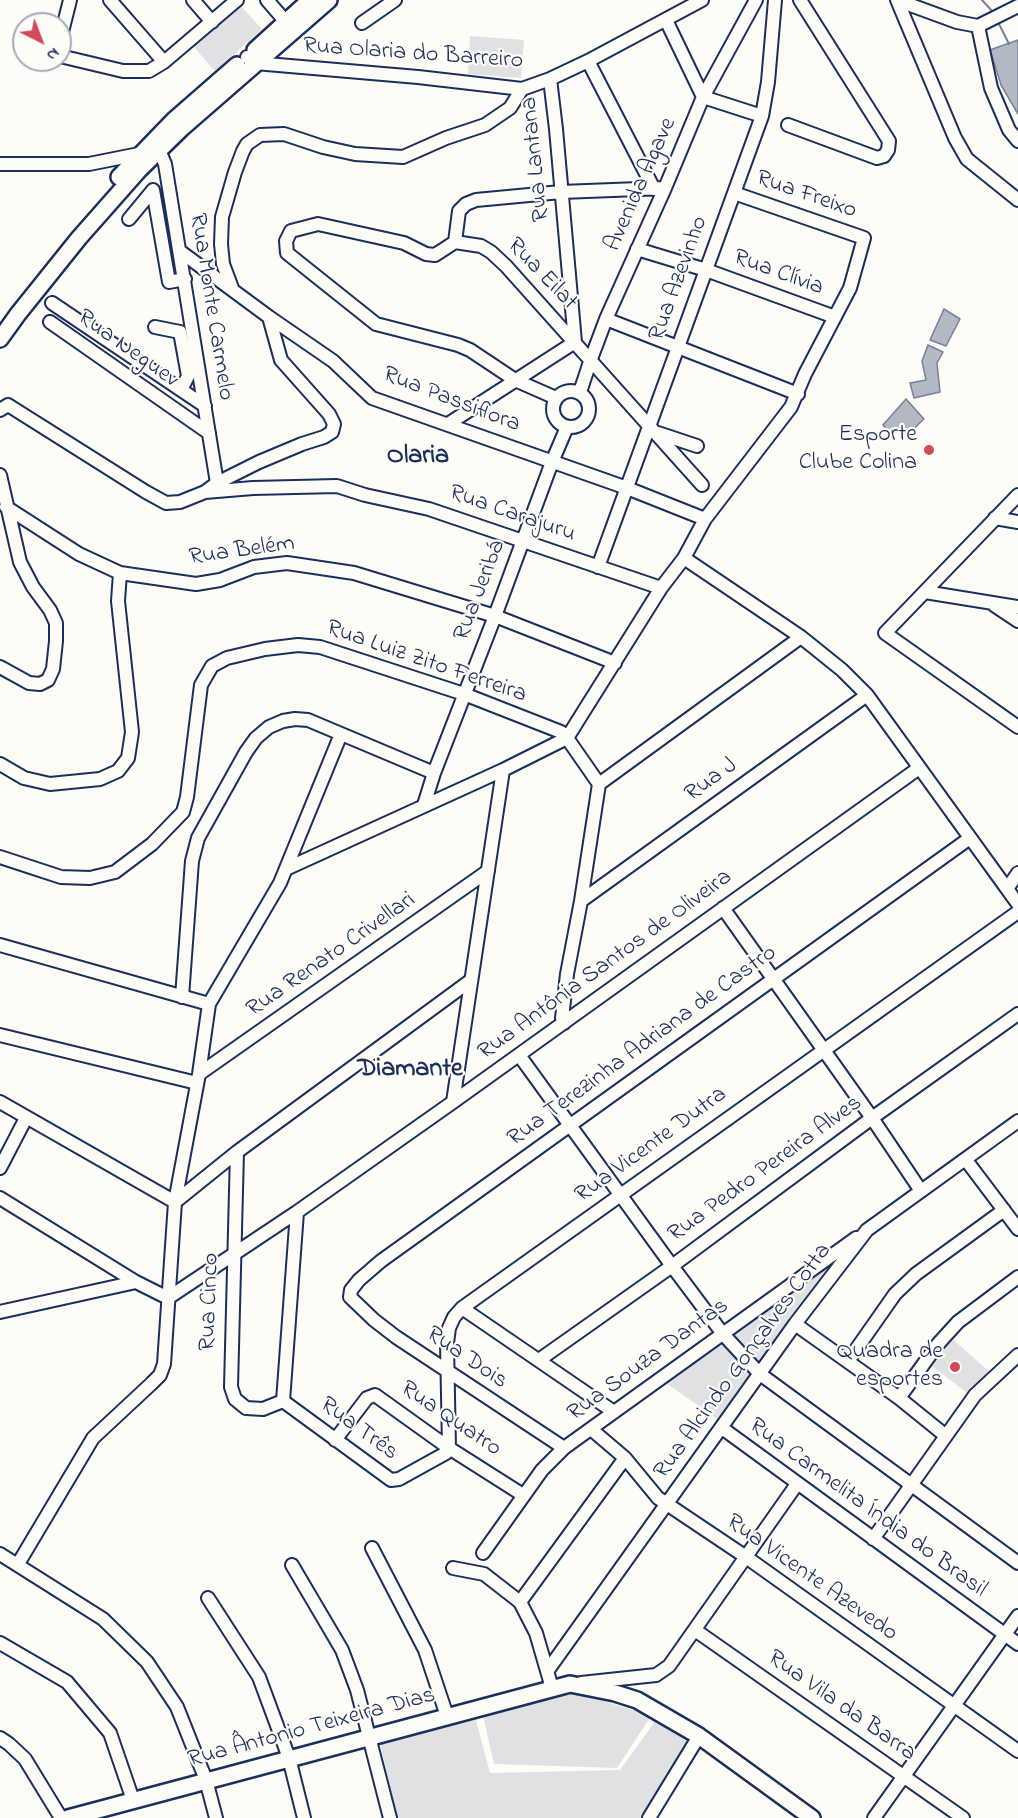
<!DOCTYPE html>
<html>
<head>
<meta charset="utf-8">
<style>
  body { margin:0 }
  #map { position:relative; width:1018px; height:1818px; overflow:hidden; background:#fdfcf7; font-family:"Indie Flower",sans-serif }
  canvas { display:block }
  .north { position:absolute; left:12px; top:12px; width:60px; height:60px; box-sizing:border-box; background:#fdfcf7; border:2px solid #a3aaba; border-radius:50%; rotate:138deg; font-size:16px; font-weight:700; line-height:24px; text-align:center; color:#1b2f5e }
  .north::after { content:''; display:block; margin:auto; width:21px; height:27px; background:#d1495b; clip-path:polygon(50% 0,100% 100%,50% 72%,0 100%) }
</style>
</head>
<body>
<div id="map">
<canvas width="1018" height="1818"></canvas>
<div class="north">N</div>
</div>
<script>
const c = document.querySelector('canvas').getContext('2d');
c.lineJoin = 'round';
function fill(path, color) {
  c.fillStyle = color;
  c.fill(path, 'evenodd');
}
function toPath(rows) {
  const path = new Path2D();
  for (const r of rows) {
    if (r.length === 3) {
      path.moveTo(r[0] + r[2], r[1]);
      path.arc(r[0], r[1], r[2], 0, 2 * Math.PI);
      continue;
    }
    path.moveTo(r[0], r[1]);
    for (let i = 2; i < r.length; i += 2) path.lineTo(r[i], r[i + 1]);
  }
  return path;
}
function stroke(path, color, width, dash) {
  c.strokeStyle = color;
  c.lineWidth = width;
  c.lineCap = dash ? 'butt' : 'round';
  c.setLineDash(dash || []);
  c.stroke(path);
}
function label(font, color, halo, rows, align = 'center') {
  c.font = font + ' "Indie Flower",sans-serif';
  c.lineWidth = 4.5;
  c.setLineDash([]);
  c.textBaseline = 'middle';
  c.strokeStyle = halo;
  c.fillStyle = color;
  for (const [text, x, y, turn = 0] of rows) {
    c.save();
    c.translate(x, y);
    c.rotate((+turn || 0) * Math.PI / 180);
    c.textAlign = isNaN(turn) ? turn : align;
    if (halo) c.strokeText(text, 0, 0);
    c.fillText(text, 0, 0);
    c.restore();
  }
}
fill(toPath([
  [240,5,262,29,215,71,193,46],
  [470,36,524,40,521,78,468,74],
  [846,1249,759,1365,731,1336],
  [949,1336,992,1374,970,1395,928,1363],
  [722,1338,755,1375,722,1422,663,1381],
  [569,1690,651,1716,617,1768,494,1764,483,1716],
  [476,1720,490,1773,620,1770,656,1720,688,1742,642,1818,397,1818,380,1742]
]), '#e0e1e3');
const water = toPath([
  [1018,40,1018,114,1001,85,990,50,1018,40],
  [944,309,960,319,946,346,930,340,944,309],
  [928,345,943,352,937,363,940,392,914,398,910,383,926,380,922,361,928,345],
  [906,399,924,419,907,435,900,429,892,435,883,425,906,399]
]);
fill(water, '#b3b8c5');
stroke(water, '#76819c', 1.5);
stroke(toPath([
  [982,0,993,12],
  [997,20,1009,44]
]), '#76819c', 2);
const minor = toPath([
  [110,0,164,62],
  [193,0,212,22],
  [267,0,286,22],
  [897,0,955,138,967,159,1018,200],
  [897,0,957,22,978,26,1018,6],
  [666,20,703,97,762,116],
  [362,23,395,0],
  [978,26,991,88,1009,130,1018,141],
  [60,40,70,0],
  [60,56,123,71,149,71,164,62,237,0],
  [247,57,255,63,418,77,522,89,550,79,588,61,702,0],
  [588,61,654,189],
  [788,125,877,158,884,156,888,150,889,141,800,0],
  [155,147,159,150,165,164,217,483],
  [0,164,89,164,139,154],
  [129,219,153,190,169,282,185,279],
  [455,242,459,211,466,204,476,200,561,192,665,188],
  [637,249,706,270,835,317],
  [181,252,269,317,333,361,372,398,627,488,705,519],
  [232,288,223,264,221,244,222,217,235,172,243,151,247,144,260,135,284,134,323,147,355,154,403,157,446,138,485,125,510,108,522,89],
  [52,303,205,406],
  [606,319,798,394],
  [50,322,209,433],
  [155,327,180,332,188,376,181,390],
  [571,409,18],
  [580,392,591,359,606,319,665,188,703,97,756,0],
  [556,398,515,380,470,350,458,345,376,324,287,253,286,241,291,231,318,224,404,243,426,254,435,255,455,242,481,246,491,252,506,266,702,485],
  [0,410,8,405,146,492,166,503,180,502,205,492,217,483,259,462,302,444,324,437,332,432,334,424,329,414,281,360,269,317],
  [448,424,575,342,556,129,550,79],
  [658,433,697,446],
  [0,475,20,562,33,587,50,610,56,623,56,641,53,669,48,680,40,684,29,683,0,667],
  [205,492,253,488,337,486,365,495,429,509,661,588],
  [1018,495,885,633,1018,727],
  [6,507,79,554,120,573,196,584,220,580,254,567,287,563,354,573,495,616,615,663],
  [995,518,1018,522],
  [684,558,801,637,842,670,867,695,1018,904],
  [598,567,762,116,768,82,775,0],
  [925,592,1018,607],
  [994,605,1018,621],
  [0,764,24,778,50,784,100,779,118,771,128,758,132,732,118,601,120,573],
  [599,784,801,637],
  [424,805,434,773,495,616,552,462,567,427],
  [0,857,61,877,90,878,115,872,152,844,183,812,187,797,201,685,212,666,227,658,265,649,298,645,320,647,464,694,561,732,567,738,599,784,581,901,567,974,562,1018,564,1023],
  [288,868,503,770,567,738,661,588,684,558,705,519,791,407,805,374,850,288,864,238,734,193],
  [1007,889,1018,873],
  [581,901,867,695],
  [723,908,872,1118,921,1191],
  [0,945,209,1004],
  [182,997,192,861,198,838,246,752,256,738,269,727,283,721,295,719,308,720,434,773],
  [0,1035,197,1083],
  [519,1055,672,1266,723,1334,760,1374,1018,1563],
  [199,1074,488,871],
  [0,1102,175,1202,237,1152,470,981],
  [453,1102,503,770],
  [237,1152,231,1387,235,1399,246,1408,263,1409,283,1401],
  [966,1160,1018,1229],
  [0,1168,26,1118],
  [0,1198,136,1282,168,1298],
  [168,1298,297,1212,453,1102,919,768],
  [462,1308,614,1412],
  [0,1312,136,1282],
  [795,1324,899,1398,946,1436],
  [539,1360,672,1266,872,1118,1018,1014],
  [848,1361,895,1294,916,1274,1004,1210],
  [899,1398,938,1344,958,1322,1018,1277],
  [283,1401,391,1480,399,1479,446,1453,449,1448,447,1343,449,1328,454,1317,462,1308,1018,912],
  [283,1401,297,1212],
  [722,1428,1018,1644],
  [591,1429,625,1458,658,1498,746,1557,1018,1751],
  [335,1440,367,1398,375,1395,449,1448,523,1495],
  [564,1448,396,1337,374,1320,350,1297,351,1290,359,1280,381,1261,970,838],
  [873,1539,975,1395,1018,1355],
  [372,1548,425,1650,447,1716],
  [483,1553,542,1470,564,1448,856,1238],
  [0,1554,103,1619,147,1662,177,1707,206,1780,216,1818],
  [18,1564,93,1438,151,1384,160,1375,164,1364,175,1202,199,1074,209,1004,280,883,341,734],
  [292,1565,342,1650,357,1690,390,1818],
  [453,1568,484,1574,520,1602,536,1633,552,1688],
  [208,1598,259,1677,289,1758,304,1818],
  [520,1602,625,1458],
  [695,1630,963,1818],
  [0,1643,67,1682,110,1733,133,1800],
  [548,1670,795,1324,867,1230,1018,1121],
  [581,1683,656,1675,669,1666,797,1484],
  [0,1738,9,1744,25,1759,61,1818],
  [649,1818,699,1736],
  [874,1818,1018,1616]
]);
const major = toPath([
  [255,50,310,0],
  [119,177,174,120,237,65],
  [0,339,18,314,79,238,139,170,182,128,329,0],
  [68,1818,570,1684,615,1693,637,1700,699,1736,812,1818]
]);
stroke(minor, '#1b2f5e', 16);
stroke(major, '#1b2f5e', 20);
stroke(minor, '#fdfcf7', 12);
stroke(major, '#fdfcf7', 15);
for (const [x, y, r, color] of [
  [929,450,6,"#d1495b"],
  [955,1367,6,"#d1495b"]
]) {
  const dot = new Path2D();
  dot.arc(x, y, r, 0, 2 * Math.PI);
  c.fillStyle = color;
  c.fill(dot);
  stroke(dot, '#fdfcf7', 2);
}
label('24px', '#1b2f5e', '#fdfcf7', [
  ["Rua Olaria do Barreiro",413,55,4],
  ["Rua Lantana",537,159,-96],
  ["Avenida Agave",642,185,-66],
  ["Rua Freixo",806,196,19],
  ["Rua Clívia",778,274,20],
  ["Rua Eilat",541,275,46],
  ["Rua Azevinho",680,279,-70],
  ["Rua Monte Carmelo",210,307,81],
  ["Rua Neguev",127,350,35],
  ["Rua Passiflora",451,401,21],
  ["Rua Carajuru",512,515,19],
  ["Rua Belém",242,552,-8],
  ["Rua Jeribá",481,591,-69],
  ["Rua Luiz Zito Ferreira",426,663,19],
  ["Rua J",712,781,-36],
  ["Rua Renato Crivellari",332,956,-35],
  ["Rua Antônia Santos de Oliveira",606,966,-36],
  ["Rua Terezinha Adriana de Castro",643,1047,-36],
  ["Rua Vicente Dutra",652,1146,-36],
  ["Rua Pedro Pereira Alves",766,1170,-36],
  ["Rua Cinco",211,1302,-88],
  ["Rua Dois",466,1359,34],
  ["Rua Souza Dantas",649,1361,-36],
  ["Rua Alcindo Gonçalves Cotta",744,1362,-54],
  ["Rua Quatro",450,1420,34],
  ["Rua Três",358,1430,36],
  ["Rua Carmelita Índia do Brasil",867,1509,36],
  ["Rua Vicente Azevedo",811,1579,35],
  ["Rua Vila da Barra",841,1707,35],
  ["Rua Ântonio Teixeira Dias",312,1729,-15]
]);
label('24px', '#1b2f5e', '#fdfcf7', [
  ["Esporte",917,436],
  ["Clube Colina",917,464],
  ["Quadra de",943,1353],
  ["esportes",943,1381]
], 'right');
label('bold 26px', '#1b2f5e', '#fdfcf7', [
  ["Olaria",418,458],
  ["Diamante",410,1071]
]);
</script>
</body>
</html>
